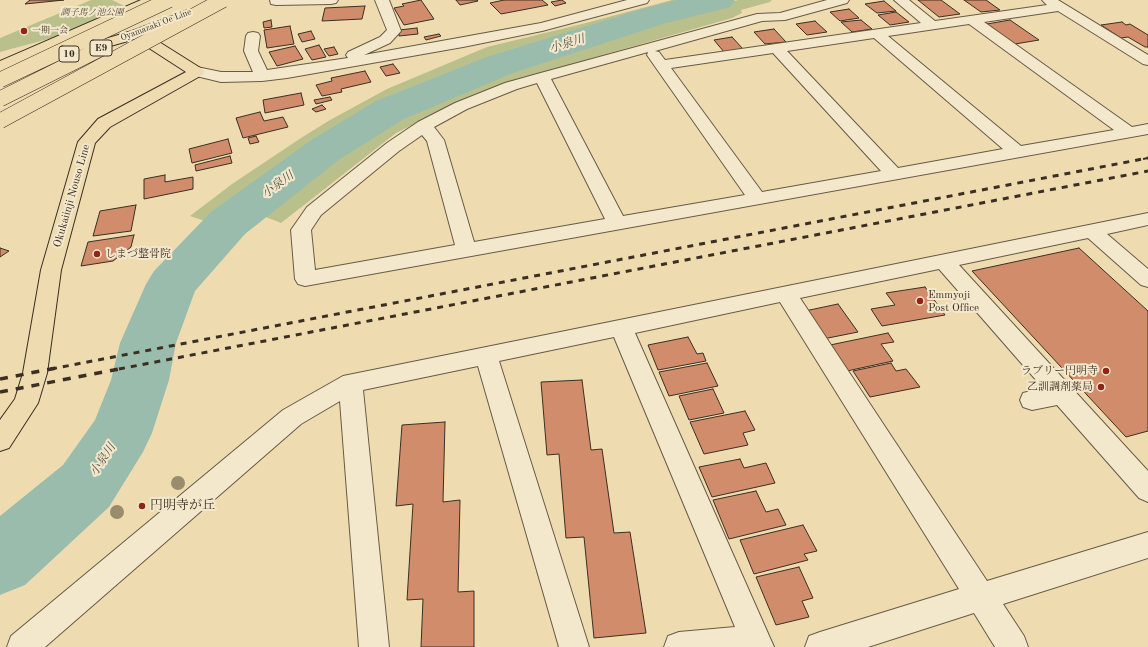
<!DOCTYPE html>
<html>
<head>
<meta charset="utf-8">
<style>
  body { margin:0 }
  canvas { display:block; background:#eedcb0 }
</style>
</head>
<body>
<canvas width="1148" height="647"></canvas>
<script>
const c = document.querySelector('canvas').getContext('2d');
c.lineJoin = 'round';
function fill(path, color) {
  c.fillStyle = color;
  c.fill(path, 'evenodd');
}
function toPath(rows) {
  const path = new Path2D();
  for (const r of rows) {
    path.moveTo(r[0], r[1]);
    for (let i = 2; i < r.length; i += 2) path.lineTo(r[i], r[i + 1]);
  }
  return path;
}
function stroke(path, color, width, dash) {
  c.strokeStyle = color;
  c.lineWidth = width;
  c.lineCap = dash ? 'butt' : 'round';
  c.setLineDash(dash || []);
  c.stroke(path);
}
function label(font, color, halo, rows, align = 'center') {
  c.font = font + ' "Old Standard TT","Noto Serif JP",serif';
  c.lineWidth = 4;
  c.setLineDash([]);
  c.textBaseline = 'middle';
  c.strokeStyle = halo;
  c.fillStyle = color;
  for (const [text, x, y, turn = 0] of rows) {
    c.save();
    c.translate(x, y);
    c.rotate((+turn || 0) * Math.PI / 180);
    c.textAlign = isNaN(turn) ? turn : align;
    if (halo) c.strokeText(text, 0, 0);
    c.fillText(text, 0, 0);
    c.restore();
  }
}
fill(toPath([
  [91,0,112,0,137,12,67,34,0,52,0,38],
  [672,0,699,0,604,28,495,55,394,94,333,128,242,192,205,221,190,216,232,184,301,138,330,120,387,89,487,47,582,24],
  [738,0,772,0,770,2,741,10,742,13,732,18,509,82,453,105,396,133,281,223,256,213,263,203,329,152,405,110,456,87,504,68,561,48,603,39]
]), '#b9c08b');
fill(toPath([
  [677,0,735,0,730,7,666,23,513,73,404,119,340,159,245,234,195,291,176,343,169,380,152,433,143,452,109,507,25,585,0,595,0,516,63,465,95,420,111,380,120,343,146,284,154,271,211,212,310,141,376,101,487,57,642,9,677,0]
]), '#99bcac');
const building = toPath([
  [30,0,64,0,25,4,30,0],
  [421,0,434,19,404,25,394,8,404,6,402,4,421,0],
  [456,0,477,0,478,1,460,5,456,0],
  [504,0,542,0,548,5,501,14,490,3,504,0],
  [562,0,566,3,555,6,551,2,562,0],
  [918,0,941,0,960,14,939,17,918,0],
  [964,0,986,0,1000,10,981,12,964,0],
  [884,1,896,11,877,13,865,4,884,1],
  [365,6,362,19,322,21,325,8,365,6],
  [849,9,859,18,840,21,830,12,849,9],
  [896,12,909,22,890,25,878,15,896,12],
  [271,20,272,27,264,28,263,22,271,20],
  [861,20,872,29,852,32,841,22,861,20],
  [1010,20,1039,40,1015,44,987,24,1010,20],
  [815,21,827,32,807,35,796,24,815,21],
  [1122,22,1126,25,1130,24,1148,35,1148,47,1145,47,1128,37,1121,38,1101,25,1122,22],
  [290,26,294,44,267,48,264,30,290,26],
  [417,28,418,34,399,36,399,30,417,28],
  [774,29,786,42,765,44,754,32,774,29],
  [311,31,315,39,302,42,298,34,311,31],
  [439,34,441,36,426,40,424,37,439,34],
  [732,37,743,49,724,52,714,40,732,37],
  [319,45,326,57,312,60,305,49,319,45],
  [295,46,303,59,277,66,269,52,295,46],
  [334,47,338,54,329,56,324,49,334,47],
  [393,64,400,73,386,76,380,67,393,64],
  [365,71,371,82,341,89,342,92,322,96,316,85,332,81,331,78,365,71],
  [301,93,304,105,265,113,263,100,301,93],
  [330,97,332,100,316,104,314,100,330,97],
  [322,105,326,109,316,112,312,109,322,105],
  [260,112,264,121,283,117,288,127,243,138,236,118,260,112],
  [256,136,259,142,250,144,248,138,256,136],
  [228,139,232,153,192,163,189,149,228,139],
  [230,156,232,163,196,171,195,165,230,156],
  [165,175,165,182,193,177,193,189,144,199,144,179,165,175],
  [136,205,131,231,93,236,100,211,136,205],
  [134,235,131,247,113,261,81,266,88,242,134,235],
  [0,248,9,251,0,257,0,248],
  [1079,248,1148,311,1148,431,1126,437,972,271,1079,248],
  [925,287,945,315,882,326,871,309,895,305,886,293,925,287],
  [838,304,858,332,823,339,805,311,838,304],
  [888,333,894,342,881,344,893,361,847,371,830,345,888,333],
  [688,337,697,354,703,353,706,361,658,370,648,345,688,337],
  [707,363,718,386,669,396,659,372,707,363],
  [891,363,896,371,906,369,920,387,870,397,853,371,891,363],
  [582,380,591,450,602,449,614,533,630,532,646,633,594,638,584,537,566,538,559,454,547,455,541,382,582,380],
  [713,389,724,413,689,420,679,396,713,389],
  [745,411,755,430,743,433,748,445,704,454,690,422,745,411],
  [445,422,443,502,460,500,458,592,474,591,474,647,421,647,423,599,407,600,413,504,396,506,402,425,445,422],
  [740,459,744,468,766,463,775,483,712,497,699,467,740,459],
  [756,491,766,512,778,509,786,525,729,539,713,500,756,491],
  [803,525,817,551,804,554,808,560,754,574,740,540,803,525],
  [799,567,813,598,802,601,809,617,776,625,756,577,799,567]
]);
fill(building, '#d08c6b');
stroke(building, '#3b2f23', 1);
const minor = toPath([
  [270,0,338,0,336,3,331,4,276,5,271,4,270,0],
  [375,0,389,0,401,31,390,43,364,55,541,23,627,0,649,0,647,3,542,31,463,47,287,78,262,81,221,82,192,75,189,72,192,69,197,67,221,72,253,72,244,51,246,36,248,33,253,32,258,33,260,36,258,51,267,70,348,58,346,55,348,52,380,37,387,30,375,0],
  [827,0,849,0,847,3,785,20,762,21,655,51,659,52,665,60,921,23,894,0,909,0,935,21,1047,5,1042,0,1058,0,1148,55,1148,65,1143,64,1058,11,984,22,1132,127,1148,124,1148,134,305,286,298,284,295,279,291,230,307,207,387,143,418,122,455,103,505,83,537,74,757,14,780,13,827,0],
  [969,24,1114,130,1021,146,888,36,969,24],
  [874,38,1003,149,898,168,787,51,874,38],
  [648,52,647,55,745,195,623,216,551,79,648,52],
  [773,53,881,171,762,192,671,68,773,53],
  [537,83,605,219,474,242,444,140,434,127,467,109,517,89,537,83],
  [422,135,427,141,455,245,315,270,311,230,321,215,399,151,422,135],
  [1148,213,1148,225,1107,234,1148,269,1148,287,1141,285,1088,238,959,265,1148,471,1148,502,1139,498,1057,405,1032,410,1023,407,1020,400,1023,393,1043,388,939,269,800,298,987,581,1148,532,1148,558,1003,604,1024,636,1028,647,995,647,974,613,868,647,805,647,809,636,820,632,959,589,780,302,635,333,774,647,664,647,668,636,679,632,735,627,614,337,499,361,589,647,559,647,478,366,363,390,389,647,359,647,340,401,301,424,45,647,7,647,11,636,283,410,343,376,1148,213]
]);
const major = toPath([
  [188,10,193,11,195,14,193,17,148,35,202,69,205,72,202,75,110,127,95,143,61,270,47,373,38,403,9,448,0,451,0,420,15,399,23,373,41,270,78,142,98,119,186,72,135,39,48,64,43,63,41,60,43,57,132,31,188,10]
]);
const highway = toPath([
  [141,0,159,0,157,3,0,72,0,61,141,0]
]);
stroke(minor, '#685a46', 2);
stroke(major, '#3b2f23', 2);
stroke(highway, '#3b2f23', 2);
fill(minor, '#f4e8cc');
fill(major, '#eedcb0');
fill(highway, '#eedcb0');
stroke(toPath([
  [1143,159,1148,158]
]), '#3b2f23', 2, [5, 5]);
stroke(toPath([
  [51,369,1148,158],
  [119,369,1148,171]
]), '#3b2f23', 3, [6, 6]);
stroke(toPath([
  [0,379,56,368],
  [0,392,124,368]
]), '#3b2f23', 3.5, [8, 8]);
const highwayBridge = toPath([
  [0,80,169,0],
  [0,99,104,47],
  [0,121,223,0]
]);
stroke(highwayBridge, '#3b2f23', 16, []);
stroke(highwayBridge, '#eedcb0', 15);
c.fillStyle = '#998d6e';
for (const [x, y] of [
  [178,483],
  [117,512]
]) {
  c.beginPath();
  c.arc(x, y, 7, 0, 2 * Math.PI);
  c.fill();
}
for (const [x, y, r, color] of [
  [24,31,4,"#8f2418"],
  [97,254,4,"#8f2418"],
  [920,301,4,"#8f2418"],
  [1106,371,4,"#8f2418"],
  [1101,387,4,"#8f2418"],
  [142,506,4,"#8f2418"]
]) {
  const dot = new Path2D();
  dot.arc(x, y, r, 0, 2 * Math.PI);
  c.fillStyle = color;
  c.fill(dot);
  stroke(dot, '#f4e8cc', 1.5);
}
label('italic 9px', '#544c38', '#f4e8cc', [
  ["調子馬ノ池公園",92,13]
]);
label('9px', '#3b2f23', '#f4e8cc', [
  ["Oyamazaki Oe Line",156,25,-21]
]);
label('9px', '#3b2f23', '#f4e8cc', [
  ["一期一会",32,31]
], 'left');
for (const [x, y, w] of [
  [101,48,22],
  [69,54,20]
]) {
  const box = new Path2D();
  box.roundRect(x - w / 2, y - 8, w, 16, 3);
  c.fillStyle = '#f4e8cc';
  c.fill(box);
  stroke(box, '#3b2f23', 1);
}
label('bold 10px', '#3b2f23', null, [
  ["E9",101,48],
  ["10",69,54]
]);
label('11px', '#3b2f23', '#f4e8cc', [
  ["Okukaiinji Nouso Line",72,196,-74]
]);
label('11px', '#3b2f23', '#f4e8cc', [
  ["しまづ整骨院",105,254],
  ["Emmyoji",928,295],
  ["Post Office",928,308],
  ["ラブリー円明寺",1098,371,"right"],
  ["乙訓調剤薬局",1093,387,"right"]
], 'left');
label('italic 12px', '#525245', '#f4e8cc', [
  ["小泉川",567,44,-17],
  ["小泉川",278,185,-37],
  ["小泉川",103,460,-57]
]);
label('13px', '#3b2f23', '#f4e8cc', [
  ["円明寺が丘",150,506]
], 'left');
</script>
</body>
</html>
